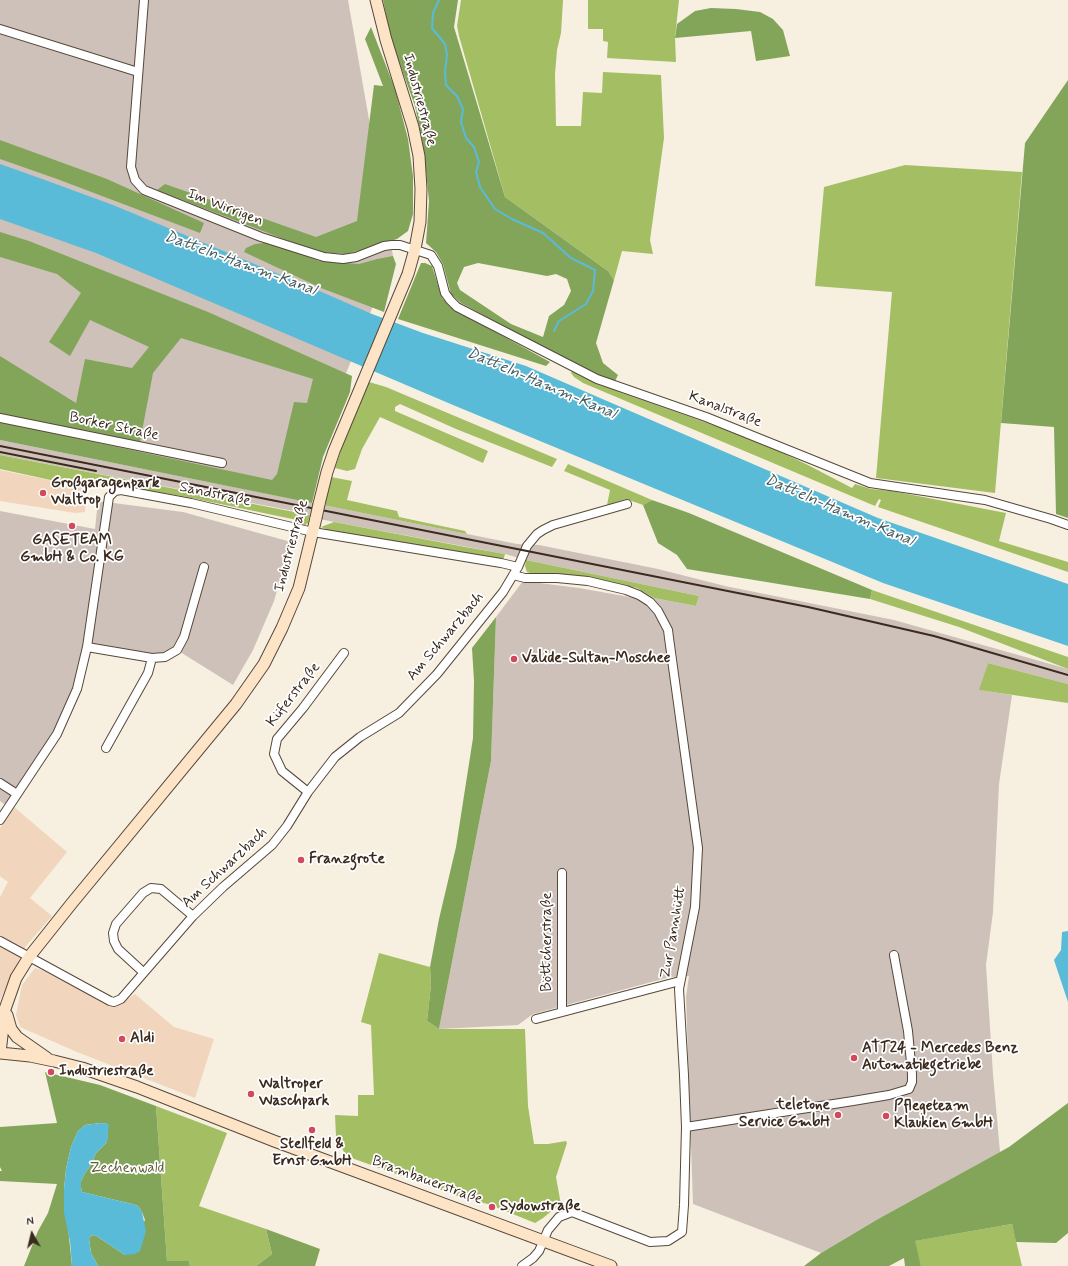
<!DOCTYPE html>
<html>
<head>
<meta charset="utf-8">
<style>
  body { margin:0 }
  #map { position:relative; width:1068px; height:1266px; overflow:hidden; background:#f7f0e0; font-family:Mynerve,sans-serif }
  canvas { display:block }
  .north { position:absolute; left:12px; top:1214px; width:40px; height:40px; -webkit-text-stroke:3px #fff; paint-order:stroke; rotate:352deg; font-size:11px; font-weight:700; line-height:16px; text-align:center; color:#3b2a1e }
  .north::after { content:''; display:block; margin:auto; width:14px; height:18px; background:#3b2a1e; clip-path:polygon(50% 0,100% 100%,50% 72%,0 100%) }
</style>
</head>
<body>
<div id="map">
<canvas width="1068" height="1266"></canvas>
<div class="north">N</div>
</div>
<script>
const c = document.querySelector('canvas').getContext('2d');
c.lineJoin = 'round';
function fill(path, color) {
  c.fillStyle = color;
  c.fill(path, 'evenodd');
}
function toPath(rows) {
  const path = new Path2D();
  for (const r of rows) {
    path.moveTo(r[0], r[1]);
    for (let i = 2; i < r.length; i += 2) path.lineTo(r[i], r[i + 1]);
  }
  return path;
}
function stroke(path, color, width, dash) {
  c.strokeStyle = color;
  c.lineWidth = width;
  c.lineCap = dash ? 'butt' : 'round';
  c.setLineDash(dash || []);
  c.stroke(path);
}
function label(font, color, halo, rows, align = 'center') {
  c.font = font + ' Mynerve,sans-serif';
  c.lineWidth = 3.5;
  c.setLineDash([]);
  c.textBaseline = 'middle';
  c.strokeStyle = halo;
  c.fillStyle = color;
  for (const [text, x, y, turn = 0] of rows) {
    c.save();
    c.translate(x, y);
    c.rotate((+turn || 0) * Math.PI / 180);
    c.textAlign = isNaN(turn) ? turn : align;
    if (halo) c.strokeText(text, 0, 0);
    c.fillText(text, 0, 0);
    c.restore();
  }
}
fill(toPath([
  [0,470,77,486,79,482,87,484,85,512,75,513,0,501],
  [14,807,67,852,30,898,52,916,26,946,0,1000,0,897,8,882,0,876,0,828],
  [35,968,44,971,116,1007,135,994,174,1027,214,1039,195,1098,77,1052,20,1027,16,1015,22,985]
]), '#f1d5bd');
fill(toPath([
  [0,0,348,0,393,256,299,491,0,432],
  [0,440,517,544,539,545,658,569,725,586,894,620,1068,669,1068,684,988,663,980,690,1012,695,999,784,993,912,986,965,993,1074,1000,1152,878,1219,821,1253,693,1204,686,997,689,976,670,977,533,1014,518,1025,439,1029,491,761,496,617,523,581,579,588,635,598,654,598,696,606,699,596,526,560,505,554,334,522,310,517,310,515,299,512,0,455],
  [98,501,183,512,291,542,274,601,253,650,233,685,177,650,165,657,87,647,77,689,57,734,17,794,4,804,0,801,0,511,95,529]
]), '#cec1ba');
fill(toPath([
  [461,0,563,0,561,33,557,50,555,74,556,126,581,126,583,92,602,93,603,72,661,75,664,138,650,240,653,254,622,251,614,280,608,271,505,197,459,36,457,26],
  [588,0,679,0,675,38,676,62,607,58,608,42,603,41,603,29,588,29],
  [905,165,1022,172,995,493,876,478,892,292,815,286,824,187],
  [572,371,622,393,753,439,806,464,852,488,855,484,871,489,892,491,1006,513,999,541,1068,562,1068,572,878,507,881,500,879,499,875,506,583,383,574,377,571,373],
  [369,382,386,387,557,459,552,467,456,429,400,404,395,407,395,411,488,451,483,463,380,417,362,449,355,469,347,471,335,468,343,445],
  [0,455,310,515,308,523,305,525,296,524,297,520,182,496,113,485,99,487,79,482,78,486,0,469],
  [568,464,652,500,643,505,626,499,607,505,610,490,564,471],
  [331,477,352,481,347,500,397,511,399,517,465,531,467,534,323,505],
  [334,522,460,546,505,554,503,561,332,532,321,527],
  [526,560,699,596,696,606,654,598,637,588,583,576,554,574,533,574,527,572,525,566],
  [872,590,1068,657,1068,669,959,627,870,599],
  [988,663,1068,684,1068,703,979,690],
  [379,953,430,967,431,985,427,1021,439,1029,525,1029,528,1106,534,1144,548,1144,566,1141,567,1143,556,1177,561,1205,554,1209,543,1218,535,1223,488,1204,466,1199,346,1156,336,1136,335,1115,358,1116,358,1095,374,1095,371,1025,361,1022],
  [156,1106,227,1133,199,1206,266,1229,272,1254,256,1266,190,1266,189,1261,167,1261],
  [1012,1224,1022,1266,921,1266,914,1241]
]), '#a4be64');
fill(toPath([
  [383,0,458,0,454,27,505,197,608,271,614,280,596,343,603,363,618,375,615,381,590,373,461,303,451,294,443,264,436,252,426,243,429,201,424,150,415,106,391,39],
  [478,263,547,276,556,274,567,279,571,291,564,305,549,316,543,337,511,324,460,290,457,283,464,267],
  [711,8,736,9,760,12,773,19,783,30,790,56,756,61,751,31,675,38,677,24,695,11],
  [371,27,395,89,408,139,413,176,413,214,408,231,397,239,347,254,317,252,157,190,165,184,316,237,357,221,374,85,383,86,365,39],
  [1068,80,1068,518,1056,514,1054,427,1001,423,1025,143],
  [0,140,107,179,204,223,200,233,57,179,0,159],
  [0,232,29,241,208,312,352,376,350,392,323,457,312,503,0,440,0,422,272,480,277,474,294,402,307,403,313,379,181,338,153,373,140,442,0,415,0,356,76,403,85,359,132,368,149,347,90,320,70,356,49,342,81,293,57,274,0,257],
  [273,242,319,261,359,264,377,259,393,256,396,264,384,312,321,288,244,252,246,248,255,244],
  [421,263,425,263,432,266,442,298,450,307,550,362,546,366,398,319],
  [652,500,689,513,872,590,870,599,687,569,677,555,658,543,643,505],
  [496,617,491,761,439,1029,427,1021,431,985,430,967,439,919,456,847,473,738,474,681,472,648],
  [45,1072,100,1085,156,1106,167,1261,189,1261,190,1266,98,1266,91,1253,89,1239,91,1236,95,1235,125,1255,145,1220,142,1212,138,1206,132,1204,82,1192,81,1188,81,1181,85,1173,91,1165,96,1153,107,1142,108,1124,101,1123,85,1125,78,1131,71,1147,66,1169,64,1189,72,1266,24,1266,38,1231,48,1213,57,1184,0,1181,0,1171,2,1171,0,1167,0,1127,57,1123],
  [1068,1103,1068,1233,1056,1243,1016,1242,1012,1224,915,1241,921,1266,905,1266,904,1258,889,1266,804,1266,821,1253,878,1219,1009,1147],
  [266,1229,320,1249,315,1266,256,1266,272,1254]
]), '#83a55a');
fill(toPath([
  [0,164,45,180,113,205,324,293,372,314,423,333,526,366,878,518,1068,584,1068,646,883,583,453,405,96,253,0,219],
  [1068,931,1068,1002,1054,960,1061,950,1062,932],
  [101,1123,109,1124,107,1142,96,1153,91,1165,85,1173,81,1181,81,1188,82,1192,132,1204,138,1206,142,1212,146,1231,140,1251,135,1254,125,1255,95,1235,91,1236,89,1239,91,1253,98,1266,72,1266,70,1241,64,1213,64,1189,66,1169,71,1147,78,1131,85,1125]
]), '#59bbd8');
stroke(toPath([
  [439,0,433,13,432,28,445,44,447,55,445,72,446,85,457,96,463,109,461,122,466,138,474,147,479,162,476,172,480,187,495,209,512,219,543,233,571,258,595,270,593,291,586,304,559,321,554,331]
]), '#59bbd8', 2);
const street = toPath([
  [144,0,131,167,135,180,144,190,261,237,324,257,343,259,356,257,384,246,392,245,400,245,431,255,438,266,445,293,450,300,457,307,597,379,706,417,870,483,985,500,1051,519,1068,525],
  [0,29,138,72],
  [0,418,222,463],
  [513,575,525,578,557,578,588,581,626,590,639,595,650,602,658,611,668,630,669,638,698,848,695,907,679,989,684,1075,686,1127,684,1205,682,1232,668,1241,650,1242,572,1212,559,1217,548,1230,539,1251,533,1258,522,1266],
  [87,647,152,658,165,657,177,650,184,637,204,567],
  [106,748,148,673,152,658],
  [0,783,17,794],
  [308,792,282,771,274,754,277,739,303,708,344,653],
  [0,820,57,734,77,689,87,647,109,497,115,491,121,490,191,503,313,532,501,563,518,567],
  [562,873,562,1011],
  [0,941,110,1001,114,1002,121,999,193,916,223,887,272,845,287,826,308,792,335,757,360,737,399,713,437,674,503,592,518,567,527,546,537,534,543,530,553,525,627,504],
  [143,972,118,949,114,941,113,933,116,924,143,893,151,888,161,889,193,916],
  [536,1019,680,981],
  [686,1127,853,1101,889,1095,909,1089,912,1082,912,1074,908,1031,894,955]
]);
const secondary = toPath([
  [319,504,327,472,334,451,408,274,415,249,420,222,421,189,419,156,413,127,386,40,376,0],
  [7,1015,11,1029,17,1037,47,1058],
  [0,1053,30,1056,54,1061,82,1068,137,1087,274,1141,611,1266],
  [0,1053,5,1009,16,978,29,957,72,903,236,704,264,664,282,628,299,588,316,518]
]);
stroke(street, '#57483b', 10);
stroke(secondary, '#57483b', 13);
stroke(street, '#fff', 8);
stroke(secondary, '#fee4c6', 11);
stroke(toPath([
  [0,446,808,607,934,636,1068,675],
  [0,452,96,471]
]), '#3b2a1e', 2);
const secondaryBridge = toPath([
  [316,518,319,504]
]);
stroke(secondaryBridge, '#57483b', 13, []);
stroke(secondaryBridge, '#fee4c6', 11);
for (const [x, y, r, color] of [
  [43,493,4,"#d1495b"],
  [72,526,4,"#d1495b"],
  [514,659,4,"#d1495b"],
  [301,860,4,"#d1495b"],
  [122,1039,4,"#d1495b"],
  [854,1058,4,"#d1495b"],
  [51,1072,4,"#d1495b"],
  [251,1094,4,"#d1495b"],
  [838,1115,4,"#d1495b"],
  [886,1116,4,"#d1495b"],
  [312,1130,4,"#d1495b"],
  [492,1207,4,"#d1495b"]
]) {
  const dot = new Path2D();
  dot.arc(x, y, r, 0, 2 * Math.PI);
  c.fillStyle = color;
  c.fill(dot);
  stroke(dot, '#fff', 1.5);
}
label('15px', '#3b2a1e', '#fff', [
  ["Industriestraße",419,100,75],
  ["Im Wirrigen",225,208,21],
  ["Kanalstraße",725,410,21],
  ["Borker Straße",114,427,12],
  ["Sandstraße",215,495,12],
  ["Industriestraße",292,546,-75],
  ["Am Schwarzbach",446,637,-50],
  ["Küferstraße",294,695,-52],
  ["Am Schwarzbach",225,868,-43],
  ["Zur Pannhütt",674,932,-80],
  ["Böttcherstraße",548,942,-90],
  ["Brambauerstraße",427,1181,20]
]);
label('bold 15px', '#3b2a1e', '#fff', [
  ["Großgaragenpark",51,484],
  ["Waltrop",51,501],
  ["GASETEAM",72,541,"center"],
  ["GmbH & Co. KG",72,558,"center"],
  ["Valide-Sultan-Moschee",522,659],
  ["Franzgrote",309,860],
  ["Aldi",130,1039],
  ["ATT24 - Mercedes Benz",862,1049],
  ["Automatikgetriebe",862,1066],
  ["Industriestraße",59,1072],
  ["Waltroper",259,1085],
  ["Waschpark",259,1102],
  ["teletone",830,1106,"right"],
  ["Service GmbH",830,1123,"right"],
  ["Pflegeteam",894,1107],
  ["Klaukien GmbH",894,1124],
  ["Stellfeld &",312,1145,"center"],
  ["Ernst GmbH",312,1162,"center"],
  ["Sydowstraße",500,1207]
], 'left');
label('15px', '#605e36', '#fff', [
  ["Zechenwald",127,1169]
]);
label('italic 16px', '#465d5f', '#fff', [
  ["Datteln-Hamm-Kanal",240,264,20],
  ["Datteln-Hamm-Kanal",541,384,23],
  ["Datteln-Hamm-Kanal",839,511,23]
]);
</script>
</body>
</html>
